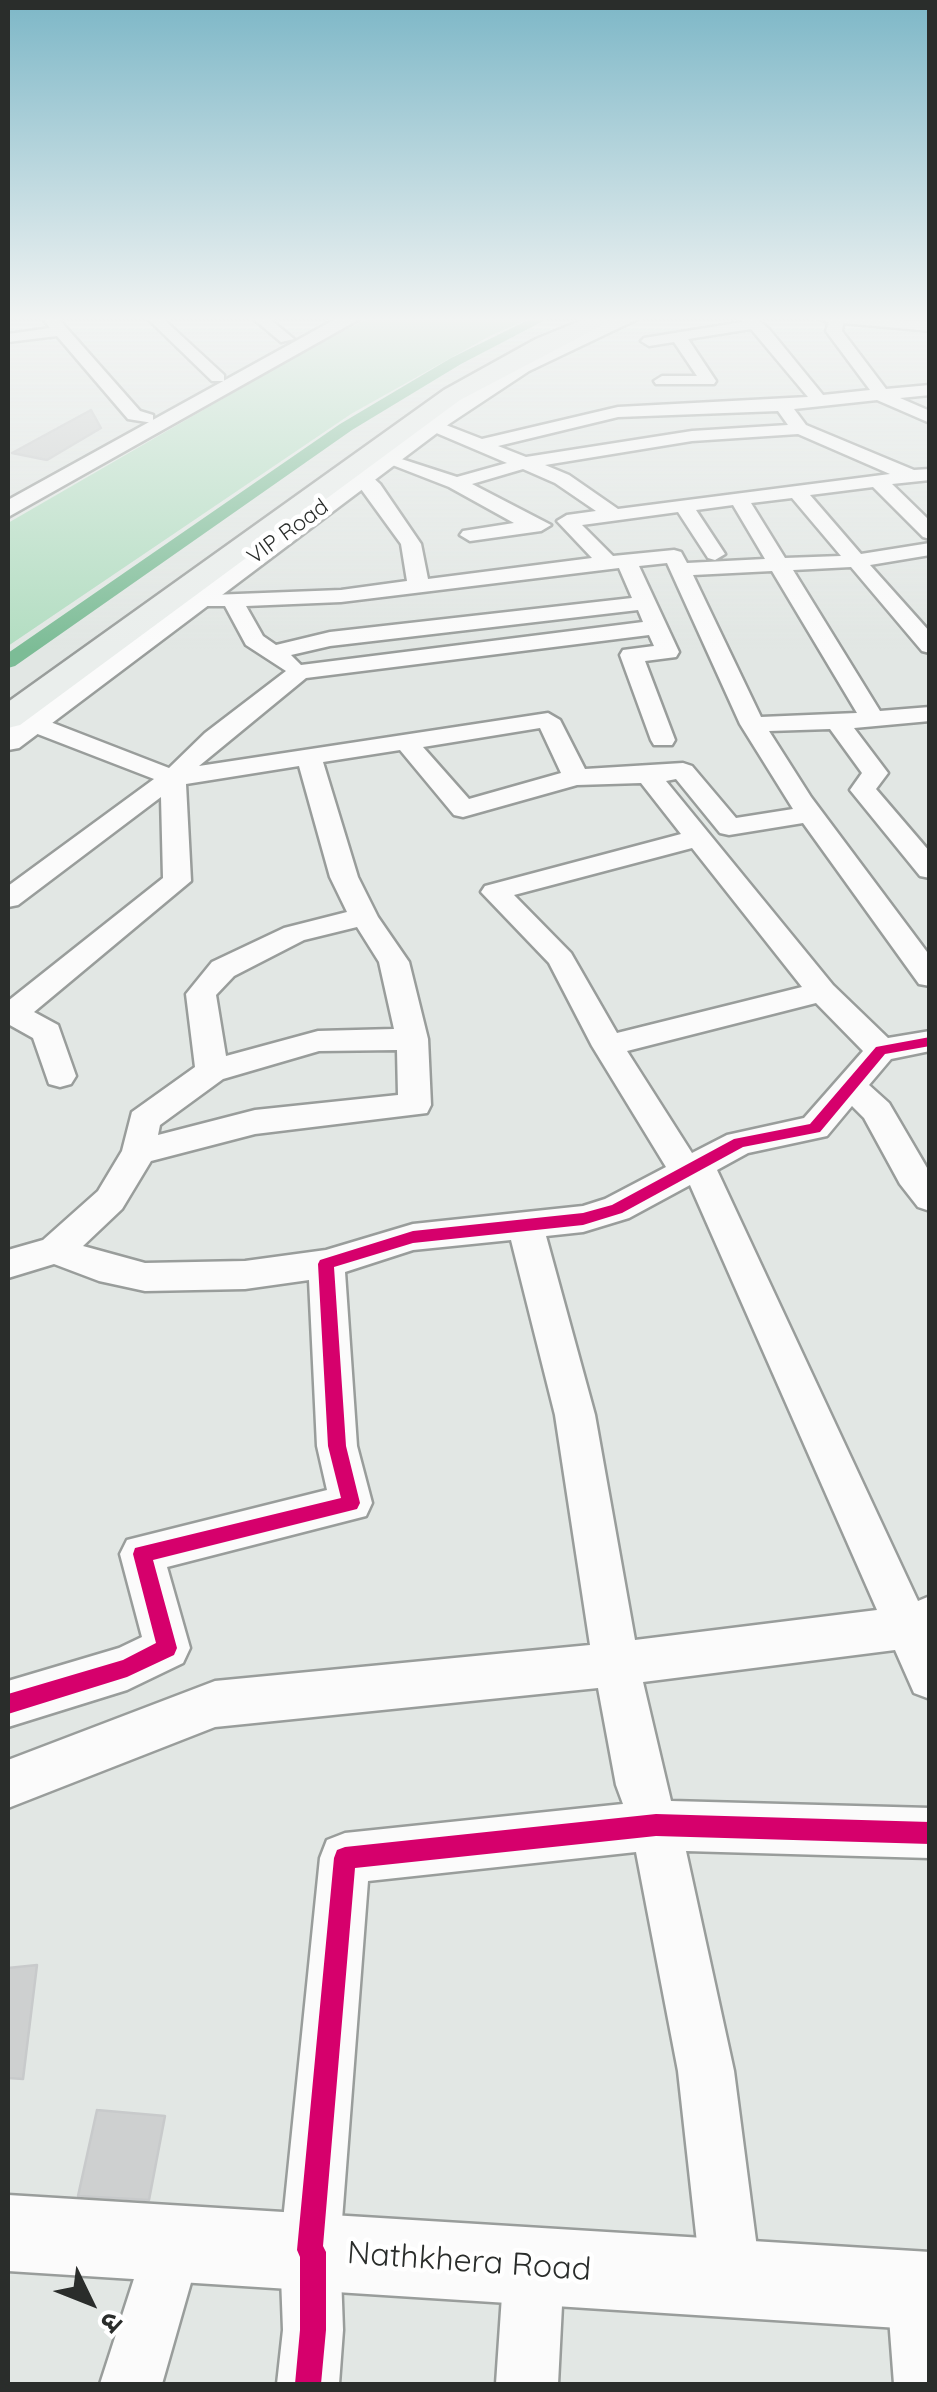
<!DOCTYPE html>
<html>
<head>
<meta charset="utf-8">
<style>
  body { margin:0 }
  #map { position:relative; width:937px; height:2392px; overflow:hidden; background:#e2e7e4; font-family:Quicksand,"Noto Sans Devanagari",sans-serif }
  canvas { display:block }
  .frame { position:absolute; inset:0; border:10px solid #2a2d2b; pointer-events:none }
  .north { position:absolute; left:40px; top:2252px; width:100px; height:100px; -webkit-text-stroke:8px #fff; paint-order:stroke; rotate:133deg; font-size:28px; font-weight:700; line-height:40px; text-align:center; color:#2a2d2b }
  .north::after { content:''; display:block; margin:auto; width:35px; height:45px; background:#2a2d2b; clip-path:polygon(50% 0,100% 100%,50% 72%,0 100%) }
</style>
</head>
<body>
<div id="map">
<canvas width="937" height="2392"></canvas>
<div class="frame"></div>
<div class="north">उ</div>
</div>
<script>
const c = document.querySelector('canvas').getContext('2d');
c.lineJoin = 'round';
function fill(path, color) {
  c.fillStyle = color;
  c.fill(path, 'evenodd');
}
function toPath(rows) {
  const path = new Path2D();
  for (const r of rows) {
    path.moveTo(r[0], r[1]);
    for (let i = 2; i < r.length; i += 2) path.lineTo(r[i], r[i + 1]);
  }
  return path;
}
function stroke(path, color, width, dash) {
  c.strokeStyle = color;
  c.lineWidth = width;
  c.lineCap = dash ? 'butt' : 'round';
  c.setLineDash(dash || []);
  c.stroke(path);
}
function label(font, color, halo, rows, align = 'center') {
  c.font = font + ' Quicksand,sans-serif';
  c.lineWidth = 9;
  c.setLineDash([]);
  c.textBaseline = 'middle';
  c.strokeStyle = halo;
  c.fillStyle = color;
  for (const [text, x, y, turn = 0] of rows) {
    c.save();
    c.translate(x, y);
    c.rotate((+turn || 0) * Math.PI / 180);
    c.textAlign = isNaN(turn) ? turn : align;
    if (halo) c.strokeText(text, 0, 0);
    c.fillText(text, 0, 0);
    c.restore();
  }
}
fill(toPath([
  [374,316,535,316,488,337,351,414,8,646,8,523,324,340]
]), '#b2ddc1');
fill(toPath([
  [536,316,553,316,461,364,352,430,15,666,8,668,8,653,340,424,451,358,536,316]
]), '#7cbc96');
const building = toPath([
  [91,410,101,428,47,460,12,453,91,410],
  [37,1965,23,2079,8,2078,8,1968,37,1965],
  [97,2110,165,2116,149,2200,78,2196,97,2110]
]);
fill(building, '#ced0d0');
stroke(building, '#c8cacb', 2.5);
const minor = toPath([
  [41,316,56,316,140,411,153,415,153,423,128,419,57,336,8,342,8,334,50,328,41,316],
  [145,316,160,316,224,375,224,381,212,381,145,316],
  [250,316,266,316,294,339,281,342,250,316],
  [741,316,753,316,769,329,823,395,870,390,826,331,829,322,810,316,930,322,930,331,843,323,842,331,886,389,930,385,930,395,900,398,930,411,930,423,877,400,794,409,806,425,914,470,930,469,930,480,892,484,930,521,930,539,923,537,873,487,810,495,861,554,930,543,930,555,870,565,930,632,930,653,922,651,851,567,793,570,880,711,930,707,930,721,854,728,888,773,876,789,930,852,930,878,920,876,850,790,862,773,830,729,769,731,811,797,930,956,930,986,919,984,803,823,729,835,720,833,676,779,666,781,833,985,888,1038,930,1031,930,1051,891,1059,869,1085,889,1103,930,1173,930,1211,918,1207,900,1184,864,1118,852,1106,827,1136,748,1153,717,1170,918,1601,930,1596,930,1699,914,1693,895,1650,643,1682,671,1801,930,1808,930,1858,686,1851,734,2071,761,2279,752,2300,731,2309,710,2300,701,2279,678,2071,636,1852,368,1881,340,2246,343,2330,339,2384,277,2384,283,2330,280,2250,320,1858,327,1840,345,1833,623,1804,616,1785,598,1688,215,1727,8,1808,8,1760,215,1681,590,1645,555,1415,511,1240,413,1250,345,1272,357,1446,372,1503,366,1516,167,1567,190,1648,183,1663,127,1690,8,1727,8,1681,119,1648,142,1637,120,1554,127,1540,327,1490,317,1446,309,1280,245,1289,145,1291,99,1281,54,1264,8,1278,8,1250,43,1240,98,1191,122,1151,132,1112,195,1067,186,994,212,962,284,928,347,912,330,877,299,766,186,784,191,881,34,1012,58,1025,76,1076,71,1084,60,1087,49,1084,33,1038,8,1024,8,1001,163,878,161,797,18,905,8,907,8,886,154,779,22,728,19,723,22,718,40,718,169,768,205,733,286,671,246,645,225,606,186,606,183,601,186,596,341,590,407,581,401,544,353,478,355,474,369,474,380,484,421,544,428,579,592,558,557,521,567,515,596,511,555,483,523,469,472,484,551,525,541,531,470,541,460,535,463,531,514,523,449,487,377,459,386,454,457,477,507,463,427,429,424,425,433,420,482,439,618,407,808,397,751,329,688,339,716,381,714,384,656,384,654,381,662,376,697,376,674,342,649,346,641,341,644,338,742,322,741,316],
  [778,411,788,425,692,431,526,457,498,446,618,417,778,411],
  [798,434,890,474,618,509,569,475,545,465,692,441,798,434],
  [792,498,841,556,785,558,751,503,792,498],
  [733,505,765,559,687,563,681,552,674,550,613,556,582,525,678,512,708,558,715,560,725,554,696,510,733,505],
  [667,563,740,724,793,809,736,818,692,766,683,763,585,769,560,720,548,713,199,766,306,678,649,635,654,646,623,650,620,655,651,740,654,745,672,745,675,740,645,661,676,657,679,652,639,566,667,563],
  [619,568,632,598,330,632,276,645,263,636,246,606,341,602,619,568],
  [772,571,857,713,761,717,693,575,772,571],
  [638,610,643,622,301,665,291,655,330,646,638,610],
  [540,728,561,773,469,799,423,747,540,728],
  [400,750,454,815,463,817,577,785,641,783,681,834,485,886,481,892,549,963,592,1046,666,1167,605,1199,583,1206,413,1224,326,1250,245,1261,145,1263,83,1246,122,1209,151,1161,255,1134,427,1113,431,1105,428,1039,409,962,378,917,358,877,323,762,400,750],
  [692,848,802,987,617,1033,571,953,514,895,692,848],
  [357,927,379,962,394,1029,318,1031,226,1056,216,995,234,976,304,940,357,927],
  [816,1003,863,1051,804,1118,727,1135,692,1153,627,1051,816,1003],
  [397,1050,398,1095,255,1110,158,1135,160,1125,223,1079,319,1051,397,1050],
  [690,1185,877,1610,635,1640,595,1415,546,1236,583,1232,629,1218,690,1185],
  [173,2215,194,2223,202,2244,162,2384,100,2384,152,2223,173,2215],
  [534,2236,555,2245,564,2266,558,2384,496,2384,504,2266,513,2245,534,2236],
  [917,2261,930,2266,930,2384,894,2384,887,2291,896,2270,917,2261]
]);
const tertiary = toPath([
  [341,316,365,316,8,517,8,500,341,316],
  [617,316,644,316,529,371,449,424,19,748,8,750,8,726,433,414,515,363,579,330,617,316],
  [8,2195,930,2252,930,2330,8,2271,8,2195]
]);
const secondary = toPath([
  [592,316,620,316,460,400,20,725,8,728,8,702,444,390,536,339,592,316]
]);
stroke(minor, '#999d9b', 5);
stroke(tertiary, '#999d9b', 5);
stroke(secondary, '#999d9b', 5);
fill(minor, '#fbfbfb');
fill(tertiary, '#fbfbfb');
fill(secondary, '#eaeeec');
fill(toPath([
  [930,1037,930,1046,885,1054,820,1132,743,1147,622,1213,583,1225,413,1243,334,1267,346,1446,360,1503,357,1509,153,1560,177,1648,174,1655,127,1677,8,1714,8,1694,123,1660,156,1643,133,1554,135,1548,341,1498,328,1446,318,1264,320,1260,413,1231,583,1213,612,1205,734,1139,810,1124,876,1047,930,1037],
  [656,1814,930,1822,930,1844,656,1836,355,1868,323,2246,326,2252,326,2330,321,2384,295,2384,300,2330,300,2257,297,2250,334,1858,337,1850,345,1847,656,1814]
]), '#d6006c');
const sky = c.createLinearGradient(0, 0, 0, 651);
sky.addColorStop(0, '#7db7c7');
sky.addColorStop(0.49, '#f2f4f3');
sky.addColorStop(1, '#f2f4f300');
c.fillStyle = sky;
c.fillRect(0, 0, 937, 651);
label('22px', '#2a2d2b', '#fff', [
  ["VIP Road",288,532,-36]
]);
label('32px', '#2a2d2b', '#fff', [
  ["Nathkhera Road",469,2262,4]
]);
</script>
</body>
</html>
